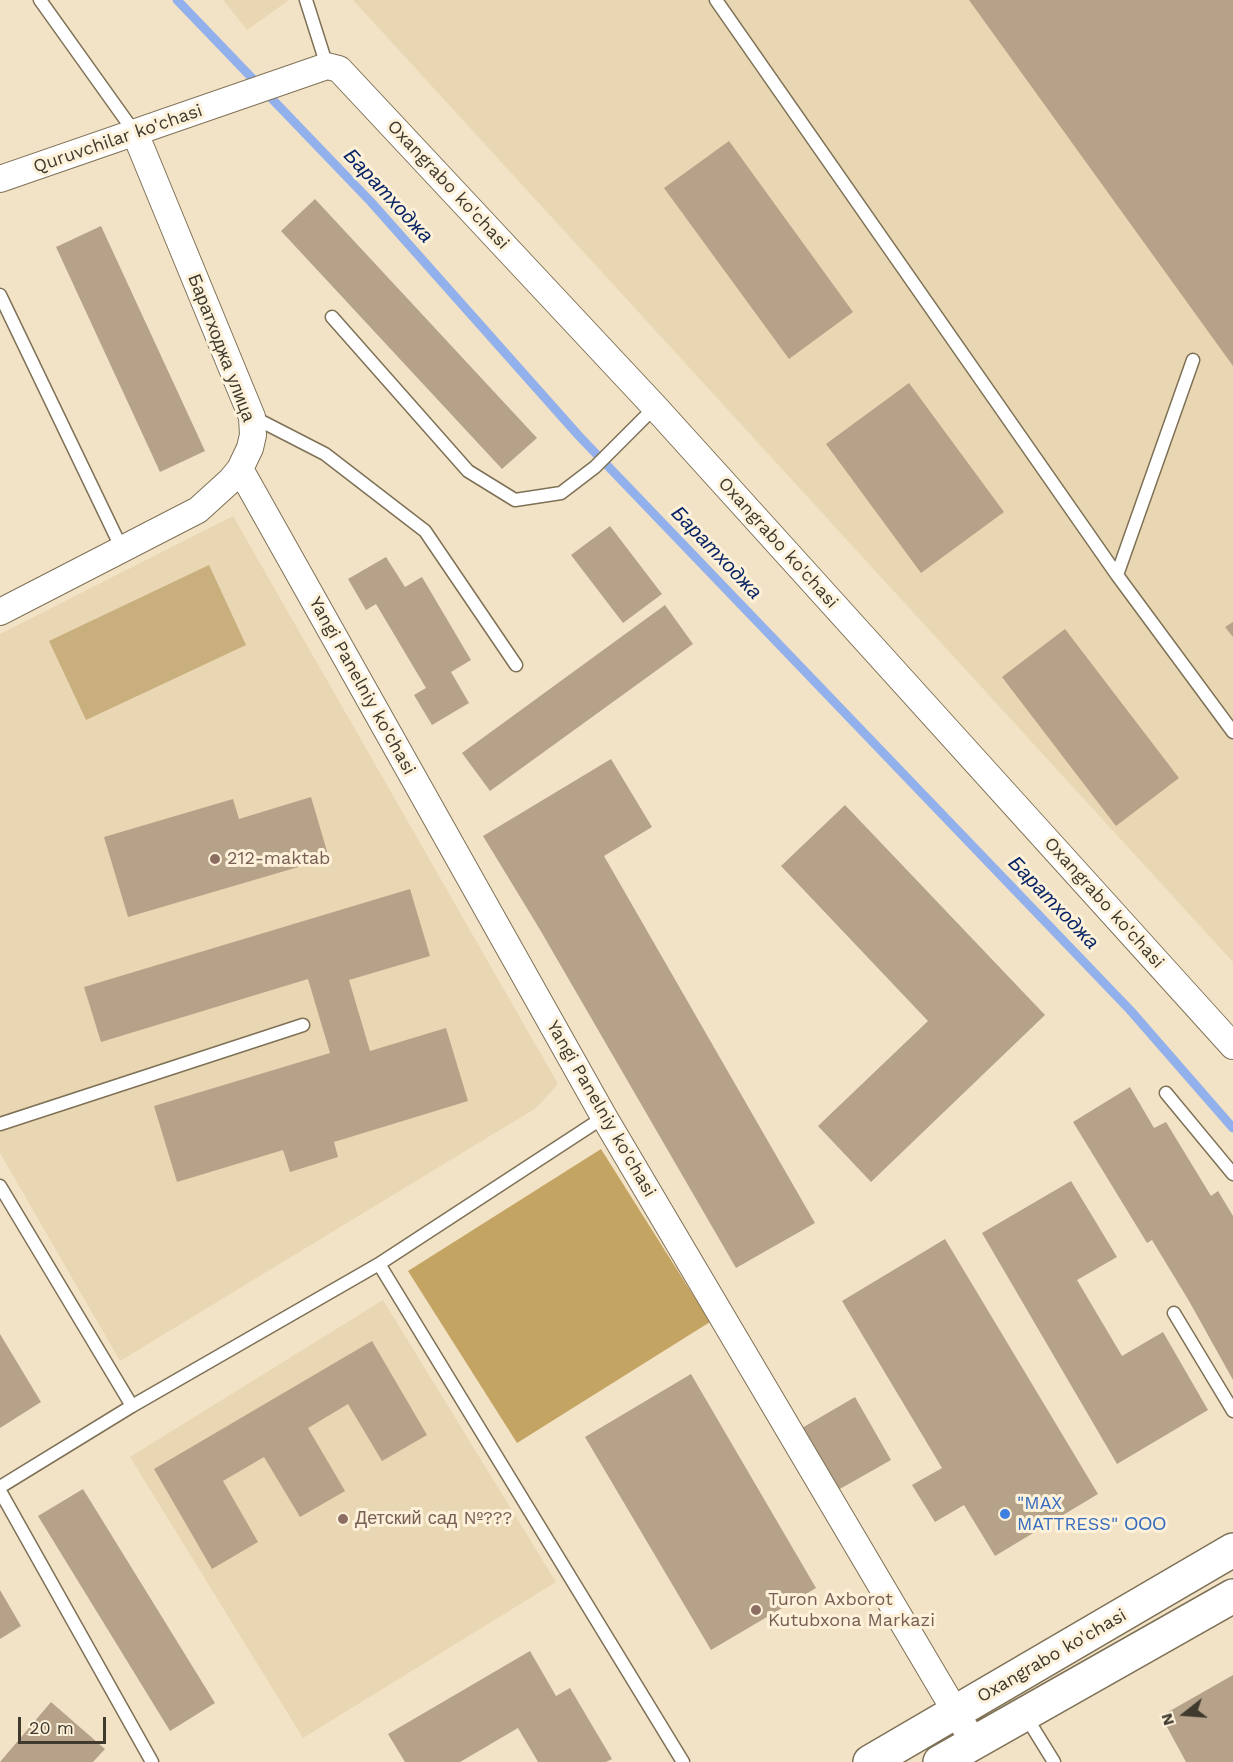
<!DOCTYPE html>
<html>
<head>
<meta charset="utf-8">
<style>
  body { margin:0 }
  #map { position:relative; width:1233px; height:1762px; overflow:hidden; background:#f3e3c6; font-family:"Work Sans",sans-serif }
  canvas { display:block }
  .north { position:absolute; left:1155px; top:1684px; width:60px; height:60px; -webkit-text-stroke:4px #fdf1d9; paint-order:stroke; rotate:253deg; font-size:16px; font-weight:700; line-height:24px; text-align:center; color:#3f392e }
  .north::after { content:''; display:block; margin:auto; width:21px; height:27px; background:#3f392e; clip-path:polygon(50% 0,100% 100%,50% 72%,0 100%) }
  .scale { position:absolute; left:18px; top:1717px; width:88px; height:27px; box-sizing:border-box; border:3px solid #3f392e; border-top:0; padding-left:8px; font-size:18px; line-height:21px; white-space:nowrap; color:#3f392e; -webkit-text-stroke:4px #fdf1d9; paint-order:stroke }
</style>
</head>
<body>
<div id="map">
<canvas width="1233" height="1762"></canvas>
<div class="north">N</div>
<div class="scale">20 m</div>
</div>
<script>
const c = document.querySelector('canvas').getContext('2d');
c.lineJoin = 'round';
function fill(path, color) {
  c.fillStyle = color;
  c.fill(path, 'evenodd');
}
function toPath(rows) {
  const path = new Path2D();
  for (const r of rows) {
    path.moveTo(r[0], r[1]);
    for (let i = 2; i < r.length; i += 2) path.lineTo(r[i], r[i + 1]);
  }
  return path;
}
function stroke(path, color, width, dash) {
  c.strokeStyle = color;
  c.lineWidth = width;
  c.lineCap = dash ? 'butt' : 'round';
  c.setLineDash(dash || []);
  c.stroke(path);
}
function label(font, color, halo, rows, align = 'center') {
  c.font = font + ' "Work Sans",sans-serif';
  c.lineWidth = 6;
  c.setLineDash([]);
  c.textBaseline = 'middle';
  c.strokeStyle = halo;
  c.fillStyle = color;
  for (const [text, x, y, turn = 0] of rows) {
    c.save();
    c.translate(x, y);
    c.rotate((+turn || 0) * Math.PI / 180);
    c.textAlign = isNaN(turn) ? turn : align;
    if (halo) c.strokeText(text, 0, 0);
    c.fillText(text, 0, 0);
    c.restore();
  }
}
fill(toPath([
  [223,0,289,0,247,30],
  [353,0,1233,0,1233,962],
  [233,516,558,1084,536,1108,120,1361,0,1153,0,634],
  [383,1300,556,1582,303,1738,130,1457]
]), '#e9d6b2');
fill(toPath([
  [209,565,246,645,86,720,49,641]
]), '#c9af7e');
fill(toPath([
  [601,1149,710,1322,517,1443,408,1271]
]), '#c4a463');
stroke(toPath([
  [177,0,371,202,579,436,1130,1010,1233,1128]
]), '#92b0eb', 9);
fill(toPath([
  [969,0,1233,0,1233,366],
  [729,141,853,312,789,359,664,188],
  [315,199,537,438,502,469,281,231],
  [101,226,205,451,160,472,56,247],
  [909,383,1004,512,921,573,826,444],
  [610,526,662,594,623,623,571,555],
  [386,557,405,587,422,577,471,660,451,672,469,703,432,725,414,695,426,688,376,604,366,610,348,579],
  [665,605,693,644,490,791,462,753],
  [1233,622,1233,637,1225,627],
  [1065,629,1179,778,1116,826,1002,677],
  [611,759,652,827,604,856,815,1223,736,1268,539,928,483,836],
  [311,797,329,858,128,917,104,837,233,799,239,819],
  [845,805,1045,1015,871,1182,818,1126,928,1021,781,866],
  [410,889,430,956,349,980,370,1051,446,1028,468,1101,334,1142,338,1157,290,1172,283,1150,177,1182,154,1106,330,1053,308,979,101,1042,84,987],
  [1130,1087,1154,1128,1166,1122,1211,1196,1218,1191,1233,1216,1233,1380,1189,1301,1152,1240,1147,1243,1073,1122],
  [1071,1181,1117,1257,1077,1280,1122,1356,1163,1332,1208,1410,1117,1464,982,1233],
  [945,1239,1098,1494,995,1556,964,1505,935,1522,912,1485,942,1468,842,1301],
  [0,1334,41,1402,0,1428],
  [372,1341,427,1435,382,1461,348,1404,308,1428,345,1491,300,1517,264,1457,223,1481,258,1542,212,1569,154,1469],
  [691,1374,816,1588,711,1650,585,1437],
  [855,1397,891,1460,838,1490,802,1428],
  [83,1489,215,1703,170,1731,38,1516],
  [0,1590,21,1626,0,1639],
  [530,1651,556,1696,570,1688,612,1759,606,1762,538,1762,518,1728,460,1762,405,1762,388,1734],
  [1233,1675,1233,1762,1186,1762,1161,1716],
  [51,1702,105,1749,93,1762,0,1762]
]), '#b6a289');
const lane = toPath([
  [40,0,135,133],
  [306,0,327,66],
  [716,0,1117,575,1233,732],
  [0,295,122,549],
  [332,317,468,471,515,500,561,493,595,467,655,407],
  [253,417,325,454,425,531,516,665],
  [1117,575,1193,360],
  [1166,1093,1233,1174],
  [0,1124,303,1025],
  [0,1186,132,1406],
  [379,1264,604,1117],
  [1174,1313,1233,1411],
  [0,1487,132,1406,379,1264,683,1762],
  [0,1491,152,1762],
  [1025,1715,1054,1762]
]);
const street = toPath([
  [0,179,327,66,339,69,655,407,1233,1046],
  [240,469,604,1117,974,1743],
  [0,612,198,510,231,480,240,469,250,448,253,435,252,417,135,133]
]);
const secondary = toPath([
  [870,1762,1233,1550],
  [940,1762,1233,1596]
]);
stroke(lane, '#7e7156', 15);
stroke(street, '#7e7156', 28);
stroke(secondary, '#7e7156', 36);
stroke(lane, '#fff', 12);
stroke(street, '#fff', 26);
stroke(secondary, '#fff', 33);
for (const [x, y, r, color] of [
  [215,859,6,"#8d6e63"],
  [1005,1514,6,"#3f7fe0"],
  [343,1519,6,"#8d6e63"],
  [756,1610,6,"#8d6e63"]
]) {
  const dot = new Path2D();
  dot.arc(x, y, r, 0, 2 * Math.PI);
  c.fillStyle = color;
  c.fill(dot);
  stroke(dot, '#fdf1d9', 2);
}
label('18px', '#3f392e', '#fdf1d9', [
  ["Quruvchilar ko'chasi",118,139,-19],
  ["Oxangrabo ko'chasi",448,185,47],
  ["Баратходжа улица",221,348,69],
  ["Oxangrabo ko'chasi",778,543,48],
  ["Yangi Panelniy ko'chasi",362,686,61],
  ["Oxangrabo ko'chasi",1104,903,48],
  ["Yangi Panelniy ko'chasi",601,1109,60],
  ["Oxangrabo ko'chasi",1052,1656,-30]
]);
label('18px', '#785e54', '#fdf1d9', [
  ["212-maktab",227,859],
  ["Детский сад №???",355,1519],
  ["Turon Axborot",768,1600],
  ["Kutubxona Markazi",768,1621]
], 'left');
label('18px', '#366cbe', '#fdf1d9', [
  ["\"MAX",1017,1504],
  ["MATTRESS\" ООО",1017,1525]
], 'left');
label('italic 20px', '#092466', '#fdf1d9', [
  ["Баратходжа",388,196,47],
  ["Баратходжа",716,553,46],
  ["Баратходжа",1053,903,46]
]);
</script>
</body>
</html>
